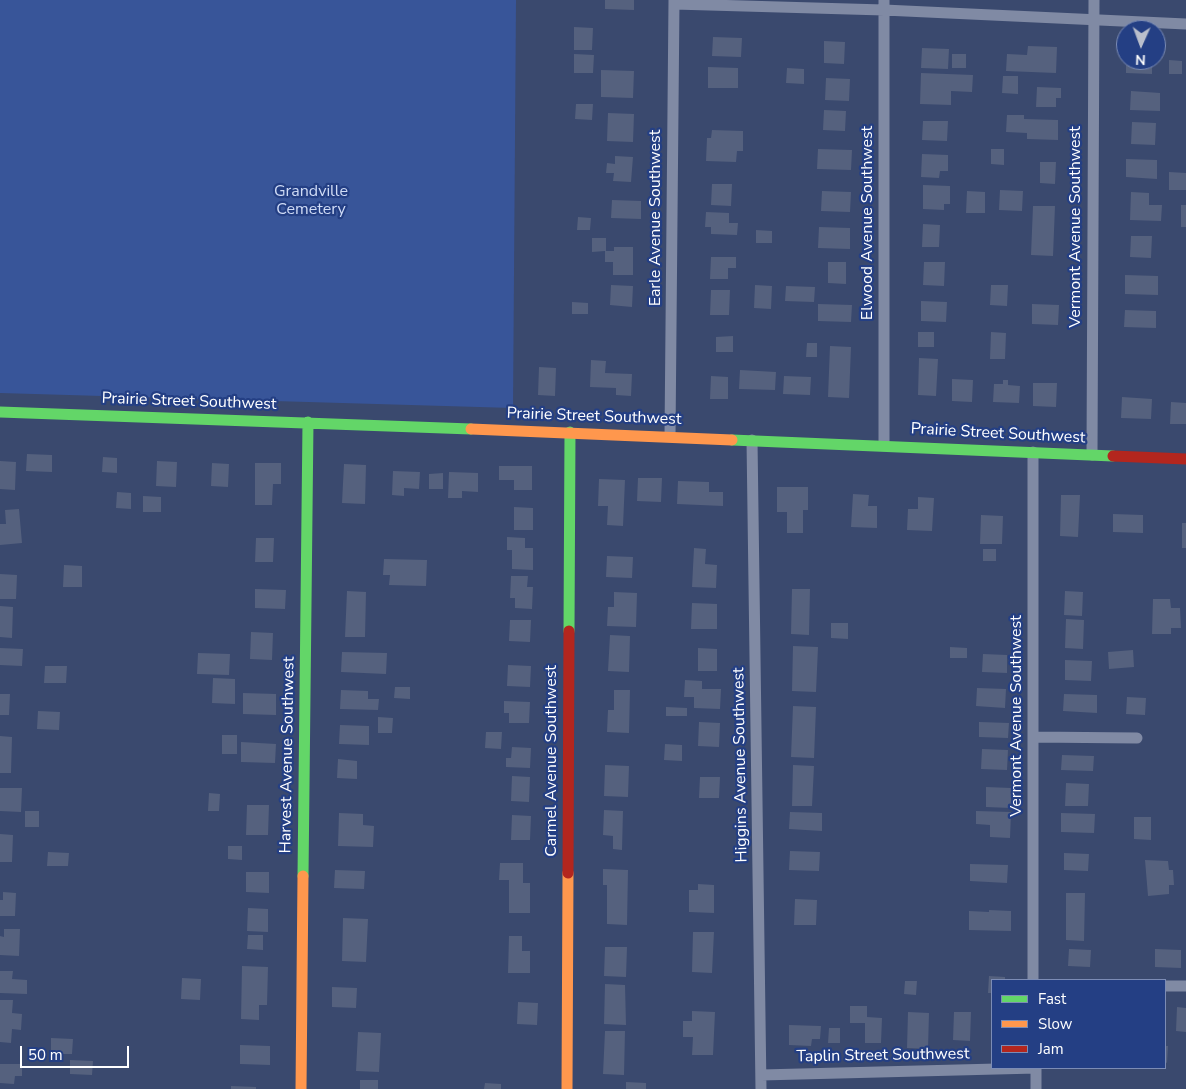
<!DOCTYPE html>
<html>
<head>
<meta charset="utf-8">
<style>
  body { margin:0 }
  #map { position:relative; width:1186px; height:1089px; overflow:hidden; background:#3a496e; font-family:"Nunito Sans",sans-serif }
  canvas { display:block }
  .legend { position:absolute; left:991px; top:979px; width:175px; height:90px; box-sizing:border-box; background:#243f84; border:1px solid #7c8cb5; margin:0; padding:6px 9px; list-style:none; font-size:15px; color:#fff }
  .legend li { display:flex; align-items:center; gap:10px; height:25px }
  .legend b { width:25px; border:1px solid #7c8cb5 }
  .north { position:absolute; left:1116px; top:20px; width:50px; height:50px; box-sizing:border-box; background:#243f84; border:1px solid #7c8cb5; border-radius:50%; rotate:182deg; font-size:14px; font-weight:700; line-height:20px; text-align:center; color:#fff }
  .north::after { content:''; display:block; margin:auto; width:18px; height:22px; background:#babfcc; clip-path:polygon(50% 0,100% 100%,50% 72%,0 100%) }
  .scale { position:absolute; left:20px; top:1046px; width:109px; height:22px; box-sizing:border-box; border:2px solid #fff; border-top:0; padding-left:6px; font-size:15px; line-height:18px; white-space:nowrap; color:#fff; -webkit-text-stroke:4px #243f84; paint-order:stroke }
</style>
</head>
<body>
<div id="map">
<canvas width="1186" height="1089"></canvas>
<ul class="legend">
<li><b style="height:6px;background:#63d668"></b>Fast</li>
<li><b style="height:6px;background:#ff974d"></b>Slow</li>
<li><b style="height:6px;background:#b3261e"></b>Jam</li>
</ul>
<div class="north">N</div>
<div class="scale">50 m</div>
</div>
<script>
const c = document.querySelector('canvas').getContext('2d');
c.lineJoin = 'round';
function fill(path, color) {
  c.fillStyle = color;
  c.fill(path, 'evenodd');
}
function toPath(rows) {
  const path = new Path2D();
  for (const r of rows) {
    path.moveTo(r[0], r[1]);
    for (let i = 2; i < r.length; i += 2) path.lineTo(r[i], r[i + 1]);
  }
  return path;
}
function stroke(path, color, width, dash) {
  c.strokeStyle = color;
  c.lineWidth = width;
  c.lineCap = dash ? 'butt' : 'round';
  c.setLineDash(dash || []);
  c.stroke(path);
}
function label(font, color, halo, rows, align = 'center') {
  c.font = font + ' "Nunito Sans",sans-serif';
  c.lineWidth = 4.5;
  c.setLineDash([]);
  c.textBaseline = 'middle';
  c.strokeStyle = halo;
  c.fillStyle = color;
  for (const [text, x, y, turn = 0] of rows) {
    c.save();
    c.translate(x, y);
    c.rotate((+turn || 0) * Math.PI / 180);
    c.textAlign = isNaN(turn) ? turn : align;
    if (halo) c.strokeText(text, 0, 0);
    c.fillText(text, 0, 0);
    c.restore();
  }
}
fill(toPath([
  [0,0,516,0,513,408,0,393]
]), '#385599');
fill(toPath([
  [605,0,634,0,634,10,605,9],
  [574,27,593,28,592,50,574,50],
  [713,37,742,38,741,57,712,56],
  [824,41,845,42,844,64,824,63],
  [1028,46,1057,47,1056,73,1006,71,1007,54,1027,55],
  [922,48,949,49,948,69,921,68],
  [574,54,594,55,593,73,574,73],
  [952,54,966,54,966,68,952,68],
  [1126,60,1152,60,1152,74,1126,73],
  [1169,60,1182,61,1182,74,1169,74],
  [708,67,738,68,738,88,708,88],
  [787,68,804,69,804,84,786,83],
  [601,70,634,71,633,98,601,97],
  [921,73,973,75,972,92,951,91,951,105,920,104],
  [1003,76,1018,76,1018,94,1002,93],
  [826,78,850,79,849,101,825,100],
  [1037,87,1061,88,1061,98,1056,98,1056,107,1036,107],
  [1131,91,1160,93,1160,111,1130,110],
  [576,104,593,104,592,120,575,119],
  [824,110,846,111,845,131,823,130],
  [608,113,634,114,633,142,607,141],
  [1007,115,1024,115,1024,119,1058,120,1058,140,1027,139,1027,133,1006,132],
  [923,121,948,121,947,141,922,140],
  [1132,122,1156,123,1155,145,1131,144],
  [712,130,743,131,743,151,737,151,736,162,706,161,707,138,711,138],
  [818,149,852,150,851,170,817,169],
  [991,149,1004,149,1004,165,991,164],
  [922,154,948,155,948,171,940,171,939,178,921,177],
  [615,156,633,157,631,182,613,181,614,173,606,173,607,163,615,164],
  [1126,159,1157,160,1157,179,1126,177],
  [1040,162,1056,162,1055,184,1040,183],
  [1169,172,1186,173,1186,190,1169,190],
  [712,184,732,184,731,206,711,205],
  [923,185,950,186,950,204,944,204,944,210,923,209],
  [1000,190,1023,191,1022,211,999,210],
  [822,191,851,192,850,212,821,211],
  [967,191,985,192,985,213,966,213],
  [1131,192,1149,193,1149,205,1162,205,1161,221,1130,220],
  [612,200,641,201,641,219,611,218],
  [1181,205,1186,205,1186,227,1181,227],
  [1033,206,1055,206,1053,256,1031,255],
  [706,212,729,213,729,223,738,223,737,235,711,234,711,227,705,227],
  [578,217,591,218,590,230,577,230],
  [923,224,940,225,939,247,922,247],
  [819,227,850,228,850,249,818,248],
  [756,230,772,231,772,243,756,243],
  [1131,236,1152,236,1151,258,1130,257],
  [592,238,606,238,606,251,614,251,614,247,633,247,633,275,613,275,613,262,605,262,605,251,592,252],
  [711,257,736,257,736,268,728,268,728,279,710,279],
  [828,262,846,262,846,284,828,283],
  [924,262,945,262,944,286,923,285],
  [1125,275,1158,276,1158,295,1125,294],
  [611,285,633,286,632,307,610,305],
  [755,285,772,286,771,309,754,308],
  [991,285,1008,285,1007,306,990,305],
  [786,286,815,287,814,302,785,301],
  [711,290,730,290,729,315,710,315],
  [921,301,947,302,946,322,921,321],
  [572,302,588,303,588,314,572,314],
  [818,304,852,305,851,322,818,321],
  [1032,304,1059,305,1058,325,1032,324],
  [1125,310,1156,311,1156,328,1124,327],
  [918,332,934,332,934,347,918,347],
  [991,332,1006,333,1005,359,990,359],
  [733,336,733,352,716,352,716,337],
  [807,343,817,343,817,357,806,357],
  [830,346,851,347,849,398,828,397],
  [919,358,938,359,936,396,918,395],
  [591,360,606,361,605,373,632,374,631,396,616,395,616,388,590,387],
  [539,367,556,368,555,396,538,395],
  [740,370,776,372,775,390,739,389],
  [711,376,728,377,728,399,710,399],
  [784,376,811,377,810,395,783,394],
  [952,379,973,380,972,402,952,401],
  [1003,380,1008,380,1008,385,1020,386,1019,403,993,402,994,384,1003,384],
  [1033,383,1057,383,1056,407,1033,406],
  [1122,397,1152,399,1151,419,1121,418],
  [1171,402,1186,403,1186,424,1170,424],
  [27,454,52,455,52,472,26,471],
  [103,457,117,458,117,473,102,472],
  [0,461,16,462,15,490,0,489],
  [157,461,177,462,176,487,156,486],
  [212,463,229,464,228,487,211,486],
  [255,463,281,463,281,484,273,484,272,505,255,505],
  [344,464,366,465,365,504,342,503],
  [499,466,532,466,532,490,514,490,514,480,499,480],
  [393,471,420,472,419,489,404,488,404,496,392,495],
  [449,472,478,473,478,492,462,491,462,498,448,498],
  [443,473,443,489,429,489,429,474],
  [638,478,662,478,661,502,637,501],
  [599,479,625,480,623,526,607,525,608,506,598,506],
  [678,481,709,482,709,492,723,492,723,506,677,504],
  [777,487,808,487,808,510,803,510,803,533,787,533,787,512,777,512],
  [117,492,131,493,131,509,116,508],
  [853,494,869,495,868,506,877,506,877,528,851,527],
  [1061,495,1080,495,1078,537,1060,536],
  [143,496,161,497,161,512,143,512],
  [918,497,934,498,932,531,907,530,908,509,918,509],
  [514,507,533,508,533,530,514,530],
  [19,509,22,543,0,545,0,524,6,524,5,510],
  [1113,514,1143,515,1143,533,1113,532],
  [981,515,1003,516,1002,544,980,544],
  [1182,523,1186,523,1186,548,1182,548],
  [507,537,525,538,525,548,533,548,533,570,512,569,512,550,507,550],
  [256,538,274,538,273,562,255,562],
  [694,548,706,549,705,564,717,565,716,588,692,587],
  [983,549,996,549,996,561,983,561],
  [607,556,633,557,632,578,606,577],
  [384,559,427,560,426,586,389,585,390,575,383,575],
  [64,565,82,566,82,587,63,587],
  [0,574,17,575,16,599,0,599],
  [511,576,528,576,527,587,533,587,532,609,515,608,515,598,510,598],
  [255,589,286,590,285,609,255,608],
  [792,589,810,589,809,635,791,634],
  [347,591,366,592,365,637,345,637],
  [1065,591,1083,592,1082,616,1064,615],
  [614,592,637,593,636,627,607,626,608,607,614,607],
  [1153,599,1170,599,1171,608,1180,608,1181,628,1171,628,1171,634,1152,634],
  [692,603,717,604,717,629,691,629],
  [0,606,13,607,12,638,0,637],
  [1066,619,1084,620,1083,649,1065,648],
  [510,620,531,620,530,642,509,641],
  [831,623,848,623,848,639,831,638],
  [251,632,273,633,272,660,250,659],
  [610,635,630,636,629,672,608,671],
  [793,646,818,647,816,692,792,691],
  [950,647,967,648,967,658,950,658],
  [0,648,23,649,22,666,0,665],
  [698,648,717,649,717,671,698,671],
  [1133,650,1134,667,1109,669,1108,652],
  [342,652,387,653,386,674,341,672],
  [198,653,230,654,229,675,197,674],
  [983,654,1007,655,1007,673,982,672],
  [1065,660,1092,661,1091,681,1065,680],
  [508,665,531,666,530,687,507,686],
  [45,666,67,666,66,683,44,683],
  [213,678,235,679,235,704,212,703],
  [685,680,702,681,702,689,721,689,720,709,694,708,694,697,684,697],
  [395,687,410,687,410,699,394,698],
  [977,688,1006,689,1005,708,976,706],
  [341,690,368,691,368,699,379,699,378,710,340,709],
  [614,690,630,690,629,733,607,732,608,710,614,710],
  [243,693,276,694,276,715,243,714],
  [0,694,10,694,9,715,0,715],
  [1064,694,1097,695,1097,713,1063,711],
  [1127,697,1146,698,1145,715,1126,714],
  [504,701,530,702,529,723,509,723,509,713,504,713],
  [793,706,816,707,814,758,791,757],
  [666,707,687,708,687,716,666,716],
  [38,711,60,712,59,730,37,729],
  [378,717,393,718,392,733,378,733],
  [699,722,720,723,719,747,698,746],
  [979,722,1009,723,1008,738,979,737],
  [340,725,369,726,369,745,339,744],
  [486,732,502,732,501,749,485,748],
  [222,735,237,735,237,754,222,754],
  [0,736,12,737,11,773,0,773],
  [241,742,276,744,275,763,241,762],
  [665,744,682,745,682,761,664,760],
  [512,747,531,748,530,768,506,767,506,758,511,758],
  [982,749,1008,750,1007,770,981,769],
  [1062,755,1094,756,1093,771,1061,770],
  [338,759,357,761,357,779,337,778],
  [605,765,629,766,628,797,604,796],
  [793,765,814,766,812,806,792,806],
  [512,776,530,777,529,802,511,801],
  [700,777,720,777,719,798,699,798],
  [1066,783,1089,784,1088,806,1065,806],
  [986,787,1011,788,1011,808,986,807],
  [0,788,22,788,21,812,0,811],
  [209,793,220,794,219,811,208,811],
  [247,805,269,805,268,835,246,835],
  [604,810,623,811,622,850,613,849,613,836,603,835],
  [25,811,39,811,39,827,25,827],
  [976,811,1011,812,1010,838,990,837,990,825,976,824],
  [790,812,822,813,822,831,789,829],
  [339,813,363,814,363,825,374,826,373,847,338,846],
  [1061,813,1095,814,1094,833,1061,832],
  [512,815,531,816,530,840,511,840],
  [1134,817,1151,817,1151,840,1134,839],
  [0,834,13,835,12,862,0,862],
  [228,846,242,846,242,860,228,859],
  [790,851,820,852,819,871,789,870],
  [48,852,69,853,68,866,47,866],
  [1064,853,1089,854,1088,871,1064,870],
  [1145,860,1168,861,1169,870,1173,870,1174,885,1169,885,1169,894,1148,896],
  [500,863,523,863,523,883,530,883,530,913,509,913,509,880,499,880],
  [970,864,1008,865,1007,883,970,881],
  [603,869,628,870,627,925,607,924,607,885,603,885],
  [335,870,365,871,364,889,334,888],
  [246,872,269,872,269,893,246,892],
  [698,884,714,885,714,913,689,912,689,890,698,890],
  [3,892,16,893,15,916,0,916,0,900,3,900],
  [1066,893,1085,893,1084,941,1066,940],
  [795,899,817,900,816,925,794,925],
  [248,908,268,909,268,932,247,931],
  [989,910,1011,911,1011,931,969,930,969,911,989,912],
  [343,918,368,919,366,962,342,961],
  [4,929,20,929,19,956,0,955,0,936,4,937],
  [693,932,714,932,712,973,692,972],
  [248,935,263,935,263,950,247,949],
  [509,936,522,936,522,951,530,951,530,973,508,973],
  [605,947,627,947,626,977,604,976],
  [1069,949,1091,950,1090,967,1068,966],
  [1155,949,1181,950,1181,968,1155,967],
  [242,966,268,967,267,1005,259,1005,259,1020,241,1019],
  [0,971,13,971,12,979,27,980,27,994,0,993],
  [989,976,1005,977,1005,980,992,980,992,993,988,993],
  [182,978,201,979,200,1000,181,999],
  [905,981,917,981,916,995,904,994],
  [605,984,625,985,626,1025,604,1024],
  [332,987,357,988,356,1008,332,1007],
  [0,1000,13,1000,12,1013,22,1014,21,1030,12,1029,11,1043,0,1042],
  [518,1002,538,1003,537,1025,517,1024],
  [850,1006,867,1006,867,1017,882,1018,881,1043,865,1043,865,1023,850,1023],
  [1177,1007,1186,1008,1186,1032,1176,1031],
  [692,1011,715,1012,713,1055,692,1055,693,1037,683,1037,683,1021,692,1021],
  [908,1012,929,1013,928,1049,907,1048],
  [954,1012,971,1012,970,1041,953,1040],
  [789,1025,821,1026,820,1039,812,1039,811,1046,789,1045],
  [829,1028,840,1028,840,1043,828,1043],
  [605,1031,625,1031,624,1075,603,1074],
  [358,1032,381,1033,379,1072,356,1071],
  [51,1038,73,1039,72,1054,51,1054],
  [240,1045,270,1046,270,1065,240,1064],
  [1165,1046,1168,1046,1167,1063,1165,1062],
  [70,1060,93,1061,92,1075,70,1074],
  [0,1064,22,1064,22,1076,15,1076,14,1084,0,1083],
  [360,1080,378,1080,378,1089,360,1089],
  [626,1082,646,1083,646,1089,626,1089],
  [485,1083,501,1084,501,1089,484,1089],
  [231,1086,256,1087,256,1089,231,1089]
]), '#55617e');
stroke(toPath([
  [674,4,884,10,1186,24],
  [670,436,674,0],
  [752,440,761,1089],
  [884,445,884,0],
  [1033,452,1033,980],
  [1092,455,1094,0],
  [1033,737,1137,738],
  [1165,986,1186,986],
  [1036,1068,1036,1089],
  [761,1075,1036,1068]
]), '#808aa4', 11);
stroke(toPath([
  [0,412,471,429],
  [732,440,1113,456],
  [569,631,570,432],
  [303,876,308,422]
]), '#63d668', 11);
stroke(toPath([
  [471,429,732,440],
  [301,1089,303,876],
  [567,1089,568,873]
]), '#ff974d', 11);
stroke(toPath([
  [1113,456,1186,459],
  [568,873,569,631]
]), '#b3261e', 11);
label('16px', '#d0dcf6', '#243f84', [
  ["Grandville",311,192],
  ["Cemetery",311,210]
]);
label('16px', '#fff', '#243f84', [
  ["Earle Avenue Southwest",656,218,-90],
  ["Elwood Avenue Southwest",868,223,-90],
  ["Vermont Avenue Southwest",1076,227,-90],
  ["Prairie Street Southwest",189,402,2],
  ["Prairie Street Southwest",594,417,2],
  ["Prairie Street Southwest",998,434,3],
  ["Vermont Avenue Southwest",1017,716,-90],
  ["Harvest Avenue Southwest",288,755,-89],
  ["Carmel Avenue Southwest",552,761,-90],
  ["Higgins Avenue Southwest",741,765,-91],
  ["Taplin Street Southwest",883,1056,-1]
]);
</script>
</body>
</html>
